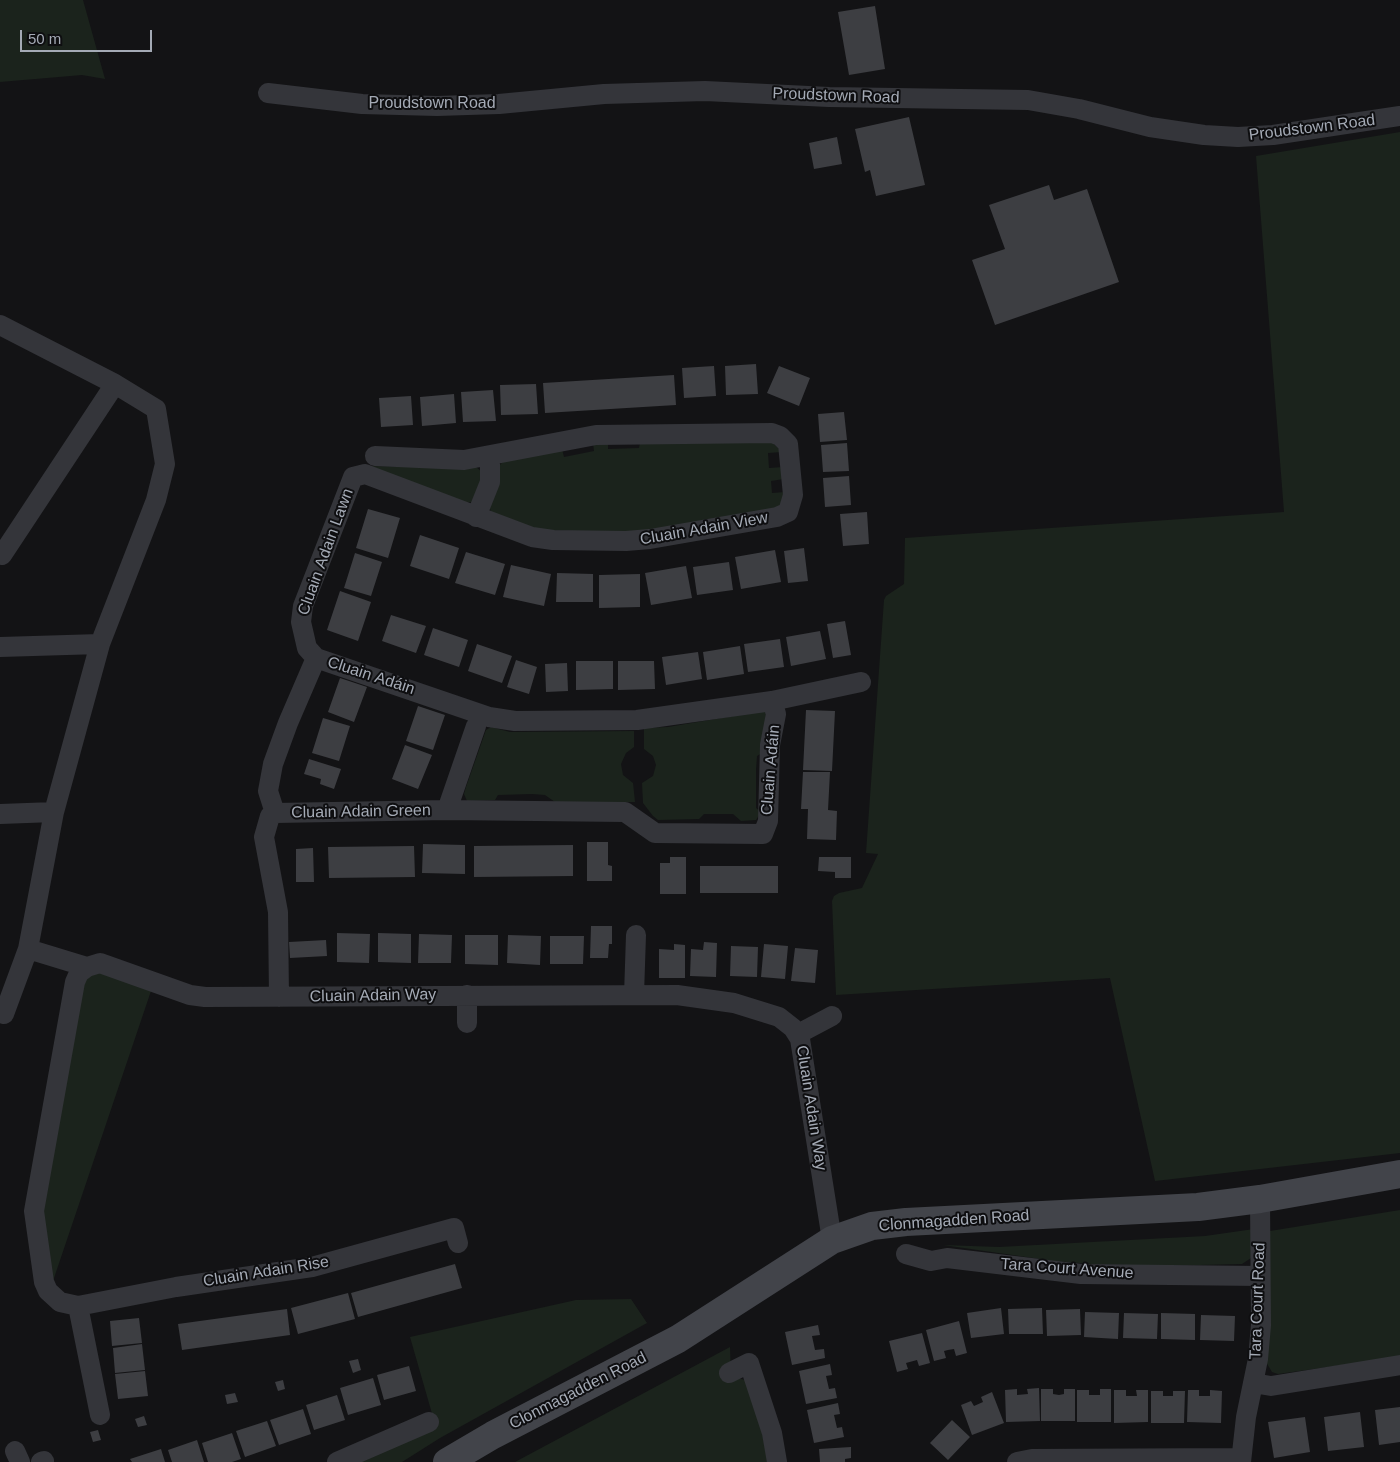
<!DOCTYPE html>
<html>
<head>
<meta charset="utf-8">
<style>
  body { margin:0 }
  #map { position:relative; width:1400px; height:1462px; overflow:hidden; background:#131315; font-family:Helvetica,sans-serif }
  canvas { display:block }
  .scale { position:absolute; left:20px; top:30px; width:132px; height:22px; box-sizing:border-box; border:2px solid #a4aab5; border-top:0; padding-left:6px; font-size:15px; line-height:18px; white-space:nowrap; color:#a4aab5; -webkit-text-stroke:4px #0e0e10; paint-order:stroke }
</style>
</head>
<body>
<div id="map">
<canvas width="1400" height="1462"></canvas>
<div class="scale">50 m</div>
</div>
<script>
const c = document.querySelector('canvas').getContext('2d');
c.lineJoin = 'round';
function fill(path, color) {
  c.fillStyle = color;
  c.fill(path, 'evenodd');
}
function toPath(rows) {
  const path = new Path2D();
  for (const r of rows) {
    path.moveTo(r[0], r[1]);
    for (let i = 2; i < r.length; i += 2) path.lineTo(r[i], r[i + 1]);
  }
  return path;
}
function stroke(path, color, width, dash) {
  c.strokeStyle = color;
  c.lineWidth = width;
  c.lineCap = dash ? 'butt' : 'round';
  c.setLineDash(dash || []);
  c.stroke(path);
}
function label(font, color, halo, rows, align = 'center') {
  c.font = font + ' Helvetica,sans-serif';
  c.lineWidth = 4;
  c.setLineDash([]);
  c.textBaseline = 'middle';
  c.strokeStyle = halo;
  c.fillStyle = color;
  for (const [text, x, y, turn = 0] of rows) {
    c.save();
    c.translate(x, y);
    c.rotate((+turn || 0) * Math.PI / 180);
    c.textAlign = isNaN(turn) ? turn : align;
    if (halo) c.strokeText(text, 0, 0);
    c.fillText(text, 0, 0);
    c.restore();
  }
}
fill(toPath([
  [0,0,83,0,105,79,82,75,0,82],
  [1400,132,1400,1153,1155,1181,1110,978,836,995,832,901,834,896,839,893,862,888,878,854,866,853,884,600,886,596,904,584,905,538,1284,512,1256,156],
  [770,440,782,452,768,453,769,468,783,467,784,479,771,481,772,493,785,492,783,502,775,509,633,533,547,533,492,514,489,506,500,465,504,460,562,449,564,457,594,451,593,443,608,442,608,449,639,448,640,442],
  [369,466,465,468,475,466,483,473,473,502,461,503],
  [763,711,766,713,762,753,757,756,756,770,756,808,761,812,756,820,741,821,733,814,704,814,699,819,658,820,653,816,643,803,642,783,653,776,656,765,653,756,644,749,644,728,668,727],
  [491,727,510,732,634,731,634,747,626,753,621,764,623,775,633,783,635,802,555,802,545,795,532,794,498,795,495,800,467,801,464,794,466,787,486,730],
  [97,970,151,991,53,1281,40,1200,81,980],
  [1400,1210,1400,1357,1278,1374,1272,1372,1266,1362,1270,1231],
  [1254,1229,1251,1258,1242,1264,1159,1266,1091,1264,1054,1261,943,1245,999,1247,1205,1236],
  [631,1299,647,1323,440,1438,402,1462,357,1462,435,1424,410,1337,576,1300],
  [730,1347,731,1376,745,1380,764,1438,769,1462,515,1462]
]), '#1b231c');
fill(toPath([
  [875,6,885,69,849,75,838,12],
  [909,117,925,185,876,196,870,170,865,172,855,129],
  [837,137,842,164,814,169,809,143],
  [1049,185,1054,200,1087,189,1119,282,995,325,972,260,1005,249,989,205],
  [756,364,758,394,726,395,725,366],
  [714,366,716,396,684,398,682,368],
  [779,366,810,378,799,406,767,393],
  [674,375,676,405,545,413,543,383],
  [536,384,538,414,501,415,500,385],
  [493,390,496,421,463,422,461,392],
  [454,394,456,423,422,426,420,397],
  [411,396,413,425,381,427,379,398],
  [844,412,847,440,820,442,818,414],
  [847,443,849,471,823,472,821,445],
  [849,476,851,505,825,507,823,478],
  [368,509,400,518,388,558,356,548],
  [867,512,869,544,843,546,840,514],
  [420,535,459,548,449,579,410,566],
  [804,548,808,581,788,583,784,551],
  [775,550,781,582,741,589,735,557],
  [466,552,505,564,495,595,455,583],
  [355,553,382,562,371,596,344,588],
  [729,562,733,590,697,595,693,567],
  [511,565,551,574,544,606,503,597],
  [686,566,692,598,651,605,645,573],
  [557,573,593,574,593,602,556,602],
  [640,574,640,607,599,608,599,575],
  [340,591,371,602,358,641,327,630],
  [391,615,426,626,416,653,382,641],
  [845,621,851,655,833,658,827,624],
  [433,628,468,640,459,667,424,655],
  [820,631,826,659,791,666,786,637],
  [780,639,784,667,748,672,744,644],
  [477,644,512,656,502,683,468,671],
  [740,646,744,674,707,680,703,652],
  [698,652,702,679,666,685,662,657],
  [516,660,537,667,529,694,507,687],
  [576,661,613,661,613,689,576,690],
  [618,661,654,661,655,689,618,690],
  [567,663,568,691,546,692,545,664],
  [340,678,367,687,354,722,328,712],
  [418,706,445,715,433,750,406,741],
  [806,710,835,711,832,771,803,770],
  [323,718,350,726,339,761,312,753],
  [405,745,432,755,418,789,392,779],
  [309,759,341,769,334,789,320,784,321,779,304,774],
  [803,772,830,772,828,810,837,811,836,840,807,839,808,809,801,809],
  [587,842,608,842,608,865,612,866,612,881,587,881],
  [423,844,465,845,465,874,422,873],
  [573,845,573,876,474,877,474,846],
  [414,846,415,877,329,878,328,847],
  [313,848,314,882,296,882,296,849],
  [670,857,686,857,686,894,660,894,660,863,670,863],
  [819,857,851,857,851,878,835,878,835,872,818,871],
  [700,866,778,866,778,893,700,893],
  [591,926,612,926,612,944,609,944,608,958,590,958],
  [337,933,370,934,369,963,337,962],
  [378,933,411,934,411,963,378,962],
  [419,934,452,935,451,963,418,963],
  [465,935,498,935,498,965,465,964],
  [508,935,541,936,540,965,507,963],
  [550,936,584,936,583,964,550,964],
  [326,940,327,956,290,958,289,942],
  [704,942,717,943,716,977,690,976,691,949,703,950],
  [674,944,685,945,685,978,659,978,659,949,674,950],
  [764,944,788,946,785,979,761,977],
  [731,946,758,947,757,977,730,976],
  [795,948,818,950,815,983,791,981],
  [455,1264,462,1288,358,1317,351,1293],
  [348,1293,355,1319,298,1334,291,1308],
  [1001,1308,1004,1334,971,1338,967,1313],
  [1042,1308,1043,1334,1009,1334,1008,1309],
  [287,1309,290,1335,182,1350,178,1324],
  [1080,1309,1081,1335,1047,1336,1046,1310],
  [1085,1312,1119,1313,1118,1339,1084,1337],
  [1124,1313,1158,1314,1157,1339,1123,1338],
  [1161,1313,1195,1314,1195,1340,1161,1339],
  [1201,1315,1235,1316,1234,1341,1200,1340],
  [139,1318,142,1343,112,1346,110,1321],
  [959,1321,967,1353,956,1356,954,1349,948,1350,944,1351,946,1358,934,1361,926,1330],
  [818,1325,820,1335,812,1336,815,1350,824,1349,825,1358,792,1365,785,1332],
  [922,1333,930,1363,919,1366,917,1360,906,1363,908,1369,897,1372,889,1341],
  [142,1344,145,1370,115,1373,113,1348],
  [358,1359,361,1370,353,1373,349,1361],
  [830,1364,832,1375,826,1376,829,1389,835,1388,837,1398,806,1404,799,1371],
  [409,1366,416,1391,384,1400,377,1375],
  [145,1371,148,1396,118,1399,115,1374],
  [373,1378,381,1405,348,1415,340,1388],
  [283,1380,285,1389,278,1391,275,1382],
  [1039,1388,1040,1421,1006,1422,1005,1390,1017,1389,1017,1395,1028,1394,1027,1389],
  [1041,1389,1053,1389,1053,1394,1059,1395,1064,1394,1064,1389,1075,1389,1075,1421,1041,1421],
  [1100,1389,1111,1389,1111,1422,1077,1422,1077,1390,1089,1390,1089,1395,1100,1395],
  [1114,1390,1126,1390,1126,1396,1137,1396,1136,1390,1148,1390,1148,1422,1114,1423],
  [1188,1390,1199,1390,1199,1396,1210,1396,1210,1390,1222,1391,1221,1423,1187,1422],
  [1151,1391,1163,1391,1163,1396,1173,1396,1173,1391,1185,1391,1184,1423,1151,1423],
  [992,1392,1004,1423,972,1435,961,1405,971,1401,974,1406,983,1402,981,1397],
  [235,1393,238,1402,227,1404,225,1395],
  [337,1395,345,1420,314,1430,306,1405],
  [838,1403,840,1414,834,1415,837,1428,842,1427,844,1437,814,1443,807,1410],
  [1400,1407,1400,1442,1379,1445,1375,1410],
  [303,1409,311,1434,279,1445,270,1420],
  [1360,1412,1364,1447,1328,1451,1324,1417],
  [144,1416,147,1425,138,1427,135,1419],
  [1305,1417,1310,1452,1274,1458,1268,1422],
  [952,1420,970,1437,948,1460,930,1443],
  [267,1421,276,1446,245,1457,236,1431],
  [98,1430,101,1440,93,1442,90,1432],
  [232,1433,241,1459,232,1462,208,1462,202,1443],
  [197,1440,204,1462,172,1462,168,1450],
  [851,1447,851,1458,845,1459,845,1462,820,1462,819,1449],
  [161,1449,165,1462,132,1462,130,1459]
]), '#3d3e42');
stroke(toPath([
  [268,93,362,104,437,106,499,104,604,94,705,91,829,97,1028,100,1079,109,1150,127,1204,135,1238,137,1273,135,1400,116],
  [0,325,115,384,156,409,165,464,156,500,100,644],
  [476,517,490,482,490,455],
  [0,554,2,555,115,384],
  [0,647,100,644,54,812],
  [316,658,489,717,515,721,637,720,772,701,776,714,770,745,768,821,763,834,655,833,625,812,447,810,476,726],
  [772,701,861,682],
  [275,813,447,810],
  [0,814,54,812,28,949],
  [467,995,467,1023],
  [634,995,636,935],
  [279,997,278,912,264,837,270,816,275,813,268,791,273,764,288,723,316,658,307,648,301,622,303,606,353,477,365,474,532,537,553,540,626,541,650,539,777,517,788,512,793,495,788,444,780,436,772,433,596,435,464,460,375,456],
  [0,1013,4,1014,28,949,87,967],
  [798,1034,832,1016],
  [458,1243,454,1228,312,1267,176,1287,78,1306,60,1302,48,1291,44,1282,34,1211,75,982,79,973,87,967,100,963,190,995,205,997,677,995,734,1003,779,1017,793,1028,800,1039,832,1240],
  [906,1254,931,1261,947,1258,1081,1274,1260,1276],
  [78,1306,100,1415],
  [729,1373,749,1363,772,1433,777,1462],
  [1253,1383,1271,1386,1400,1365],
  [15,1451,20,1462],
  [41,1462,44,1461],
  [337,1462,429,1422],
  [1017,1462,1032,1459,1240,1458],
  [1241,1462,1246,1417,1258,1359,1261,1325,1260,1199]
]), '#34353a', 20);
stroke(toPath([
  [447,1462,493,1435,678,1339,832,1240,872,1226,906,1222,1198,1207,1260,1199,1400,1174]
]), '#42444a', 28);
label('16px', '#a4aab5', '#0e0e10', [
  ["Proudstown Road",836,96,2],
  ["Proudstown Road",432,104],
  ["Proudstown Road",1312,128,-7],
  ["Cluain Adain View",704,529,-10],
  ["Cluain Adain Lawn",326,552,-70],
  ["Cluain Adáin",371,676,18],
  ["Cluain Adáin",771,770,-85],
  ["Cluain Adain Green",361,812,-1],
  ["Cluain Adain Way",373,996,-1],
  ["Cluain Adain Way",811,1108,81],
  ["Clonmagadden Road",954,1221,-4],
  ["Tara Court Avenue",1067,1269,4],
  ["Cluain Adain Rise",266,1272,-9],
  ["Tara Court Road",1258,1301,-88],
  ["Clonmagadden Road",578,1391,-27]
]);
</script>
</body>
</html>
